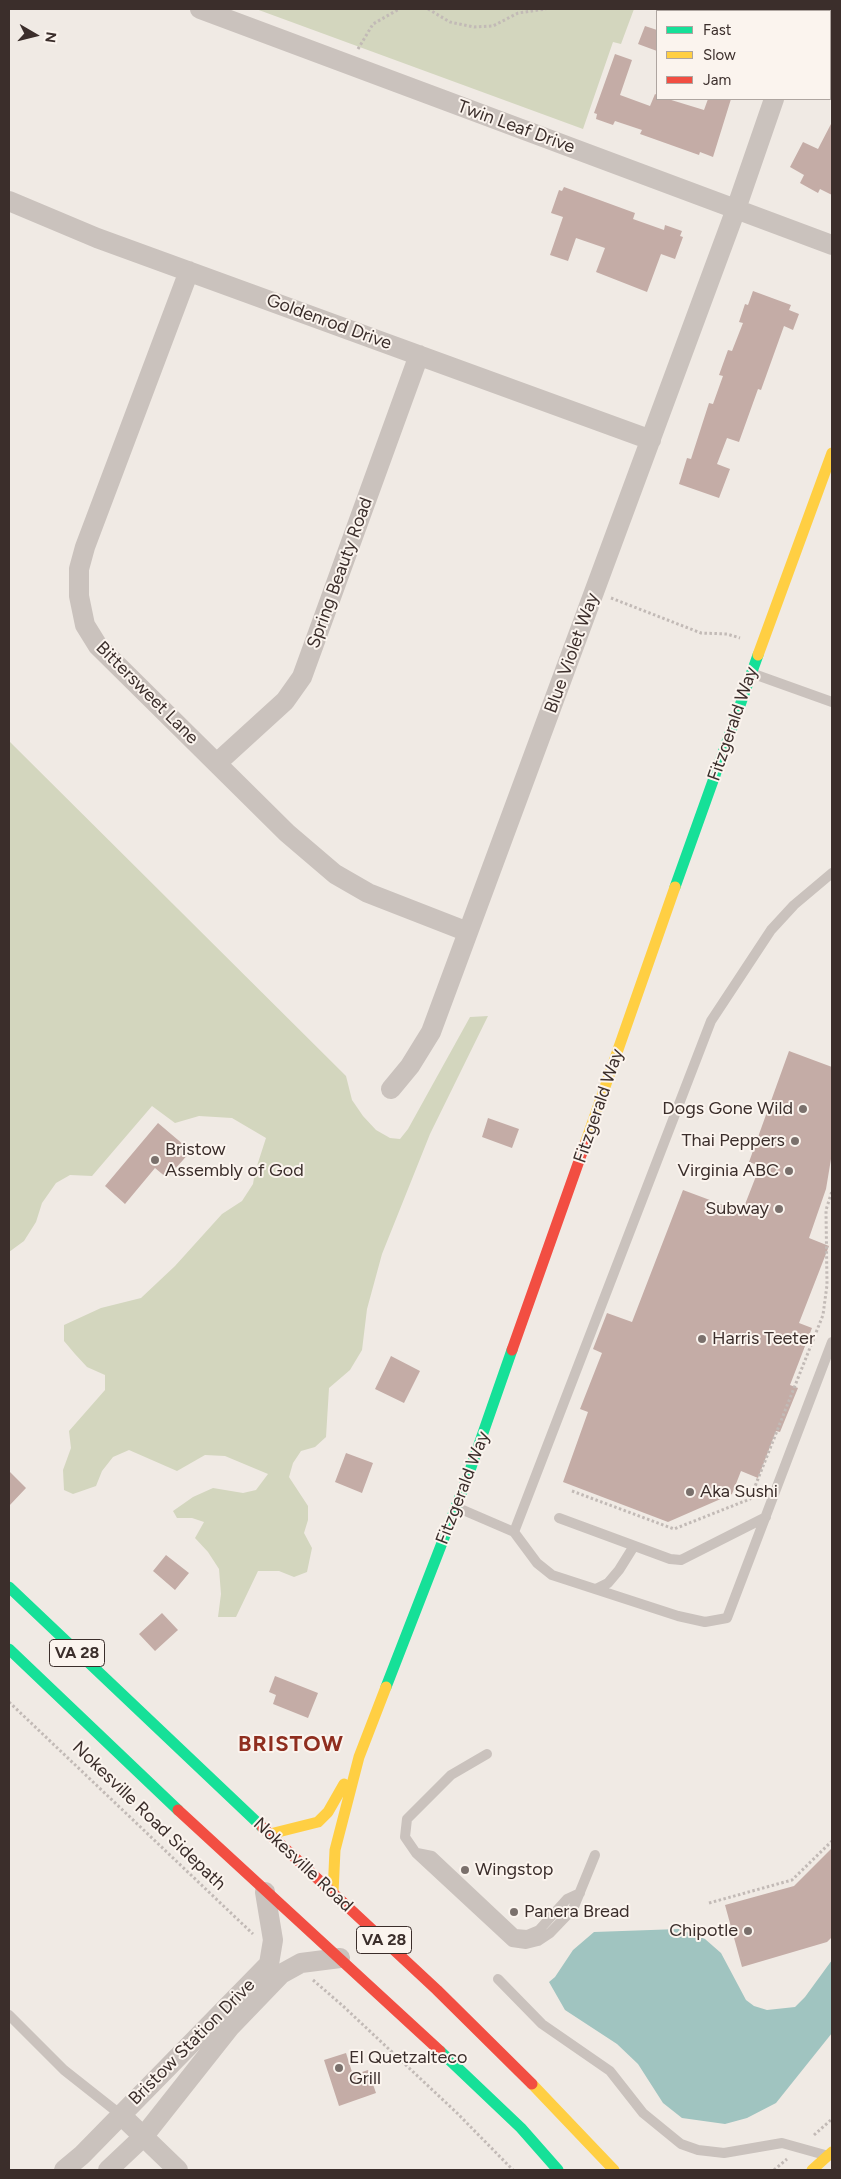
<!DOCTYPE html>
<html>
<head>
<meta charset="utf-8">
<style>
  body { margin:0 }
  #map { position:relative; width:841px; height:2179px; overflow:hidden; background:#f0eae4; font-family:Figtree,sans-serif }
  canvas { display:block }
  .frame { position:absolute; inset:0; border:10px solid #3b2e2b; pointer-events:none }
  .legend { position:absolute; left:656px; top:10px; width:175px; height:90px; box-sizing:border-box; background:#fbf4ee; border:1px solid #aea5a0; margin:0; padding:6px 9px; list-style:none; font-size:15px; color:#3b2e2b }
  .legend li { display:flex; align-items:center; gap:10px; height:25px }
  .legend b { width:25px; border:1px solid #aea5a0 }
  .north { position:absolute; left:10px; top:10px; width:50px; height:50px; -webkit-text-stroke:4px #fbf4ee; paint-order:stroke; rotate:98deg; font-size:14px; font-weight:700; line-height:20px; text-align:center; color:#3b2e2b }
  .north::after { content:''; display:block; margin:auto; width:18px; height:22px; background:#3b2e2b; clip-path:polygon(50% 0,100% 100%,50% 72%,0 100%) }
</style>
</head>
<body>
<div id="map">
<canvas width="841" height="2179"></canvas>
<div class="frame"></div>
<ul class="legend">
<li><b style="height:6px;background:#16e098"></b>Fast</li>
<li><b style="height:6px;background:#ffcf43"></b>Slow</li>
<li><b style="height:6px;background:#f24e42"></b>Jam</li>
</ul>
<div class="north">N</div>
</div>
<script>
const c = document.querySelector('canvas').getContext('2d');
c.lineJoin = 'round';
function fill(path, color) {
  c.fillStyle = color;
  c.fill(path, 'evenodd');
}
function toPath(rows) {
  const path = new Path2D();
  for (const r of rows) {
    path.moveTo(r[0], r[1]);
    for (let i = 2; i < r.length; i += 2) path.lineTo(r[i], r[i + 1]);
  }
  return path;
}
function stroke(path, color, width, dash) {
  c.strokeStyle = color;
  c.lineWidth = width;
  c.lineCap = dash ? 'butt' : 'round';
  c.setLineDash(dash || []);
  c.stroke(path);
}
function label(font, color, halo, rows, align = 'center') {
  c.font = font + ' Figtree,sans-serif';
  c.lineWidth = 4;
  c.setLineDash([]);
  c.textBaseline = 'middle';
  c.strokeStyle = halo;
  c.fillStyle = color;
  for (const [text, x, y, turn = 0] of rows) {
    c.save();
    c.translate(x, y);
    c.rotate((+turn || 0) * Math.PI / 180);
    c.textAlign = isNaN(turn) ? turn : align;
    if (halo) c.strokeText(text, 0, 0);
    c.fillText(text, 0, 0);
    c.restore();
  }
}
fill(toPath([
  [256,9,634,9,621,44,613,42,583,129],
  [9,741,346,1076,352,1100,363,1116,376,1130,390,1138,400,1139,408,1129,470,1017,488,1016,430,1134,382,1254,367,1309,362,1350,350,1370,329,1388,326,1437,315,1447,301,1451,293,1463,289,1477,308,1506,308,1520,304,1533,312,1548,307,1572,294,1577,279,1571,258,1571,236,1617,218,1617,221,1594,219,1569,208,1552,195,1538,204,1522,192,1518,177,1518,173,1511,193,1497,213,1488,243,1493,256,1490,268,1474,225,1456,205,1455,177,1471,129,1450,113,1457,102,1471,96,1486,73,1494,64,1490,63,1470,71,1448,69,1431,105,1390,105,1375,87,1367,75,1354,64,1341,64,1325,101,1308,141,1298,175,1266,222,1214,242,1201,253,1184,255,1172,266,1138,232,1118,199,1116,175,1123,152,1106,92,1176,70,1175,56,1183,42,1203,36,1222,24,1241,9,1252]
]), '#d3d6be');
fill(toPath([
  [679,1929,705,1939,721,1953,746,2000,754,2006,767,2010,795,2007,805,1997,832,1960,832,2033,776,2103,747,2118,725,2124,682,2118,663,2103,638,2064,617,2044,565,2010,549,1982,555,1977,573,1950,594,1932]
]), '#a0c4c0');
fill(toPath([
  [645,26,657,30,657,51,638,44],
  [615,54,632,60,620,95,650,106,655,94,657,95,657,99,668,99,704,110,708,99,731,99,713,157,700,152,699,155,640,134,642,130,615,121,613,125,596,119,597,114,594,113],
  [832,122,832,195,820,189,818,193,800,183,804,175,790,167,803,142,818,149],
  [564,187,635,213,633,219,664,230,665,225,682,231,680,236,683,237,675,259,661,254,647,292,596,272,605,248,576,238,568,261,550,255,563,217,551,213,559,190,562,191],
  [753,291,791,305,789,310,799,314,793,330,784,326,761,390,758,389,739,442,727,438,717,464,730,469,719,498,679,484,687,458,691,459,709,403,713,404,723,376,719,375,728,350,732,351,743,323,739,322,745,304,748,305],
  [789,1051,832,1067,832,1153,826,1189,809,1238,829,1246,799,1323,812,1328,790,1385,798,1388,780,1432,776,1431,758,1478,741,1471,732,1494,668,1522,563,1482,588,1412,580,1409,602,1353,593,1349,607,1313,632,1322,683,1190,742,1212,760,1166,749,1162],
  [488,1118,519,1129,512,1148,482,1137],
  [158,1123,191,1151,167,1178,155,1168,125,1204,105,1186],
  [391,1356,420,1371,404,1403,375,1389],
  [346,1453,373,1463,362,1493,335,1482],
  [9,1471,26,1488,9,1506],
  [166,1555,189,1573,175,1590,153,1571],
  [162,1613,178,1630,155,1651,139,1634],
  [275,1676,318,1693,308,1718,273,1704,276,1695,269,1692],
  [832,1848,832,1937,827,1942,742,1967,725,1905,794,1886],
  [346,2053,353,2075,368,2070,376,2093,339,2106,324,2060]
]), '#c4aca6');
stroke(toPath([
  [428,9,450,22,474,27,493,26,518,13,546,9],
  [767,9,768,11],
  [358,49,373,24,399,9],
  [611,598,701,633,727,634,740,638],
  [572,1491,674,1529,750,1499,823,1315,827,1285,826,1210,832,1191],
  [9,1702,253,1934],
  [709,1903,792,1880,832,1841],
  [313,1980,343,2006,457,2113,513,2170],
  [814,2135,832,2119],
  [774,2170,787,2159]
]), '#c2bab6', 3, [2.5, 2.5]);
stroke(toPath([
  [751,673,832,702],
  [456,1507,514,1532,537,1563,552,1575,678,1616,705,1622,727,1618,832,1342],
  [559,1518,670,1559,681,1560,766,1517],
  [514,1532,711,1021,771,930,794,905,832,873],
  [596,1589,608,1583,619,1570,634,1546],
  [487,1754,451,1775,407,1819,405,1837,416,1853,512,1942,526,1944,538,1941,550,1933,573,1909,595,1855],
  [417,1853,432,1856,515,1934,527,1935,539,1930,567,1899,580,1893],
  [498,1979,542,2024,610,2071,643,2113,681,2144,698,2150,724,2153,782,2143,825,2155],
  [9,2015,64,2070,121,2115]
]), '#cac2bd', 10);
stroke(toPath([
  [200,9,832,245],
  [9,201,97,238,651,440],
  [189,271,85,547,79,569,79,596,85,625,98,646,287,833,335,874,368,893,468,932],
  [217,763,285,701,302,677,419,355],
  [391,1089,410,1066,431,1032,736,209,774,99],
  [121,2115,178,2170],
  [64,2170,82,2155,269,1964,273,1940,265,1892],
  [108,2170,143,2137,230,2027,281,1974,301,1963,340,1958]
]), '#cac2bd', 20);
stroke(toPath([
  [675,887,758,655],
  [9,1587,262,1827],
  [9,1649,178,1810],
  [386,1687,468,1476,512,1350],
  [440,2051,521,2128,558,2170]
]), '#16e098', 11);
stroke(toPath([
  [758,655,832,453],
  [585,1144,675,887],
  [270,1834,318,1822,328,1812,344,1784],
  [333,1893,335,1850,359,1757,386,1687],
  [532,2084,614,2170],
  [812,2170,832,2152]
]), '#ffcf43', 11);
stroke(toPath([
  [512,1350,585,1144],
  [178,1810,440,2051],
  [262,1827,437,1990,532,2084]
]), '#f24e42', 11);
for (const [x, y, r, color] of [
  [803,1109,5,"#7a706c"],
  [795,1141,5,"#7a706c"],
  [155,1160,5,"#7a706c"],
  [789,1171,5,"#7a706c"],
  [779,1209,5,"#7a706c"],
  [702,1339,5,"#7a706c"],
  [690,1492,5,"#7a706c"],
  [465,1870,5,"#7a706c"],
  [514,1912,5,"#7a706c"],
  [748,1931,5,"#7a706c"],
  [339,2068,5,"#7a706c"]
]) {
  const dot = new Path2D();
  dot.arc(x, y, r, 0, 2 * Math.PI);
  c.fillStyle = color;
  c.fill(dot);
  stroke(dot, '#fbf4ee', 2);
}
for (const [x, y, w] of [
  [77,1653,55],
  [384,1940,55]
]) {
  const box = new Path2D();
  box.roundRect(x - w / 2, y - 13.5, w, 27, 4);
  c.fillStyle = '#fbf4ee';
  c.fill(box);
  stroke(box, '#3b2e2b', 1);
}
label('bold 16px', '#3b2e2b', null, [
  ["VA 28",77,1653],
  ["VA 28",384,1940]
]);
label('18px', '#3b2e2b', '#fbf4ee', [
  ["Twin Leaf Drive",516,127,20],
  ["Goldenrod Drive",329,322,20],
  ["Spring Beauty Road",340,573,-70],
  ["Blue Violet Way",572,653,-70],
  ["Bittersweet Lane",147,693,45],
  ["Fitzgerald Way",733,724,-71],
  ["Fitzgerald Way",599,1106,-71],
  ["Fitzgerald Way",463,1488,-69],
  ["Nokesville Road Sidepath",149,1816,44],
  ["Nokesville Road",303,1865,43],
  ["Bristow Station Drive",192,2042,-45]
]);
label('18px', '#3b2e2b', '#fbf4ee', [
  ["Dogs Gone Wild",793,1109,"right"],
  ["Thai Peppers",785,1141,"right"],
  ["Bristow",165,1150],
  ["Assembly of God",165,1171],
  ["Virginia ABC",779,1171,"right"],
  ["Subway",769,1209,"right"],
  ["Harris Teeter",712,1339],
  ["Aka Sushi",700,1492],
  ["Wingstop",475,1870],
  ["Panera Bread",524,1912],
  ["Chipotle",738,1931,"right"],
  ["El Quetzalteco",349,2058],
  ["Grill",349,2079]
], 'left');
c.letterSpacing = '1px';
label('bold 22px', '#8f2e1f', '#fbf4ee', [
  ["BRISTOW",291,1745]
]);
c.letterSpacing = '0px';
</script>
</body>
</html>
